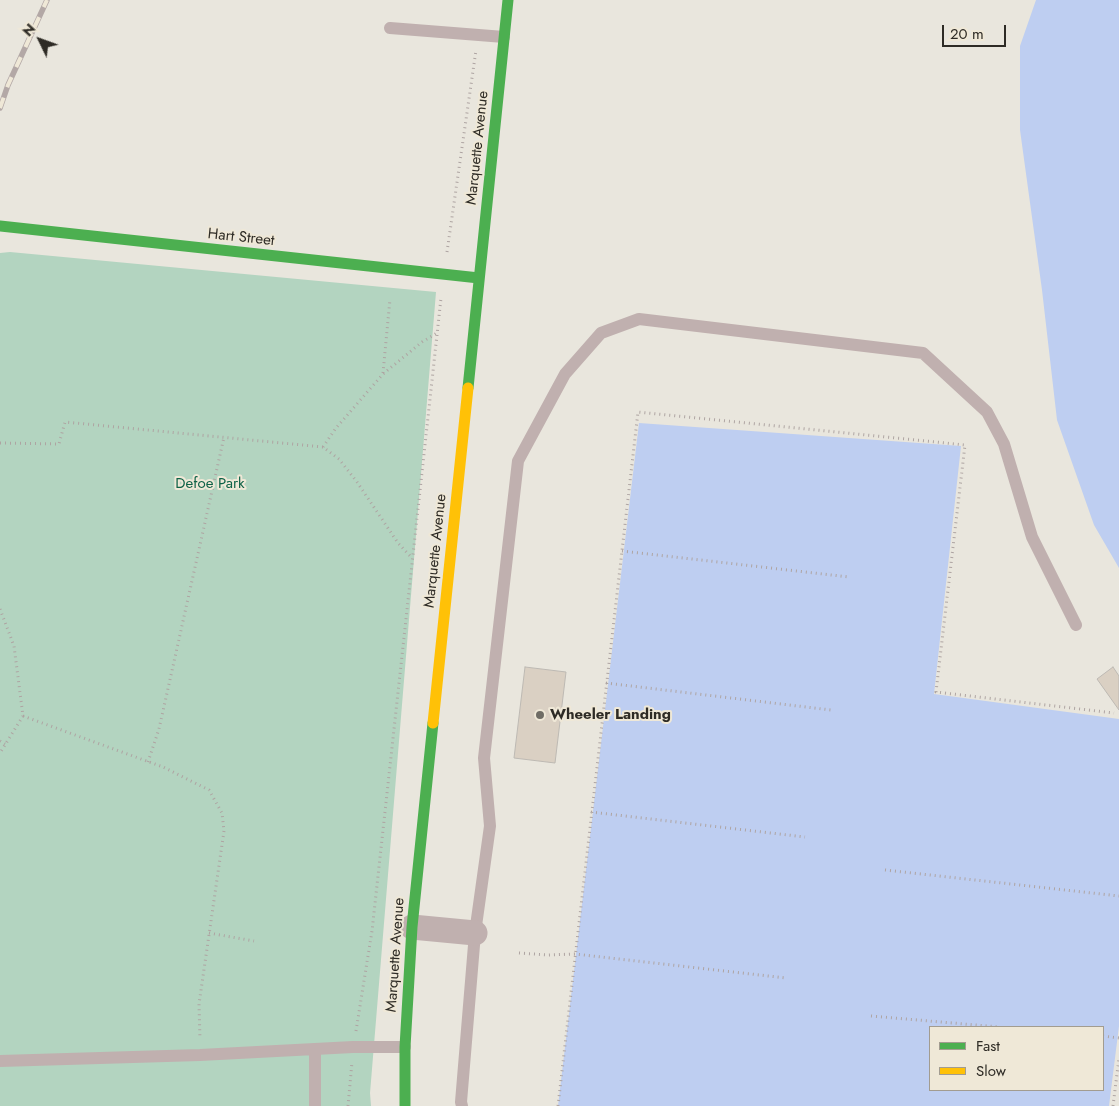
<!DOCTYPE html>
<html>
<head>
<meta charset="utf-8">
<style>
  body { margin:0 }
  #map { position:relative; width:1119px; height:1106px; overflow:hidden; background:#e9e6dd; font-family:Jost,sans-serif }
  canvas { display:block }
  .legend { position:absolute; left:929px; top:1026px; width:175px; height:65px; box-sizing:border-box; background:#efe8d7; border:1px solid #a29c90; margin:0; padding:6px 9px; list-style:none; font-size:15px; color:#2e2b25 }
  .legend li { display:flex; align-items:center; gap:10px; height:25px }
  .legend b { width:25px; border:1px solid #a29c90 }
  .north { position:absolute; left:15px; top:15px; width:50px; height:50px; -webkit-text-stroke:4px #efe8d7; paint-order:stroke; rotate:312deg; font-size:14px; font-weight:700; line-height:20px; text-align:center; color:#2e2b25 }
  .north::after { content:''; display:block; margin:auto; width:18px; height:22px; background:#2e2b25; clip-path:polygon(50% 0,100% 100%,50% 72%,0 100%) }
  .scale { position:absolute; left:942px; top:25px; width:64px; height:22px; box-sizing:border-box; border:2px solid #2e2b25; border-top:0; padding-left:6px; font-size:15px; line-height:18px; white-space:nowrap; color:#2e2b25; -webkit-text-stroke:4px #efe8d7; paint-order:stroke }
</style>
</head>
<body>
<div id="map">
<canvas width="1119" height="1106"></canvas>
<ul class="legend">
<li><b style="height:6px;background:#4caf50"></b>Fast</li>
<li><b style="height:6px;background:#ffc107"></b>Slow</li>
</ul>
<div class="north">N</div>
<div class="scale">20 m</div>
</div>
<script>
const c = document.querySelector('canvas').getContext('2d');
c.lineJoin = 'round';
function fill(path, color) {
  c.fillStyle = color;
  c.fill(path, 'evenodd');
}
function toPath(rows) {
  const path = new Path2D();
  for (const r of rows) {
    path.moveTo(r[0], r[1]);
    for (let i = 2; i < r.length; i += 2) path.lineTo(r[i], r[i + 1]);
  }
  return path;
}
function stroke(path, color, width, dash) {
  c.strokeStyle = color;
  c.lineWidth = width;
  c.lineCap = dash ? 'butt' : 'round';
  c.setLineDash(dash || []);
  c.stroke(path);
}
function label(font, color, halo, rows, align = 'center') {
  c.font = font + ' Jost,sans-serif';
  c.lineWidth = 4;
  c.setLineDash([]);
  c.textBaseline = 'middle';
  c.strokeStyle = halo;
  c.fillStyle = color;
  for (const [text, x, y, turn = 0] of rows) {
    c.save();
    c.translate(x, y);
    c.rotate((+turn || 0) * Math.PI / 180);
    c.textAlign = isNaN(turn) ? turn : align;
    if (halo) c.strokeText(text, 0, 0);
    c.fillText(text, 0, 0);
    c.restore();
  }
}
fill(toPath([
  [10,252,436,292,370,1093,371,1106,0,1106,0,253]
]), '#b3d4c0');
fill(toPath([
  [1036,0,1119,0,1119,568,1094,525,1057,420,1042,290,1020,130,1020,46],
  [639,423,961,446,934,694,1119,719,1119,1026,1109,1106,558,1106],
  [1103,1027,1103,1090,930,1090,930,1027]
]), '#becef1');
const building = toPath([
  [525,667,566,672,555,763,514,758,525,667],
  [1113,667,1119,676,1119,710,1097,679,1113,667]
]);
fill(building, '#dad0c3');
stroke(building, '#bdb9b3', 1);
stroke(toPath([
  [447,252,476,50],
  [383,373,390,299],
  [0,443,59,444,65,422,323,447,339,459,357,482,398,543,412,558],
  [323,447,336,428,383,374,422,342,437,333],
  [622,551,849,577],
  [0,609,14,646,23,716,0,753],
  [606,683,831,710],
  [23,716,163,767,209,790,222,813,224,831,199,1004,200,1039],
  [0,741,5,744],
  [148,762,159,729,224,437],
  [591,812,805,837],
  [885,870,1119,896],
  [209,933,254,941],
  [519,953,548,955,575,954,786,978],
  [871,1016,999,1027],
  [356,1031,372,931,441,298],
  [1103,1036,1119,1038],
  [348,1106,352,1062],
  [558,1106,638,412,965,445,936,692,1114,713],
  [1113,1106,1119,1058]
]), '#aea4a2', 3, [1, 4]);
stroke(toPath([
  [390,28,504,37],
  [315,1049,315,1106],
  [0,1061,200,1055,353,1047,405,1047],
  [462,1106,461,1102,475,933,490,826,484,758,518,461,565,374,601,333,639,319,923,353,987,412,1004,444,1032,537,1076,625]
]), '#c0b0af', 12);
stroke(toPath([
  [412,927,475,933]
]), '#c0b0af', 25);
stroke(toPath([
  [0,226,479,278],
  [468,388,508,0],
  [405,1106,405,1047,412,927,433,723]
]), '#4caf50', 11);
stroke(toPath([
  [433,723,468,388]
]), '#ffc107', 11);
const rail = toPath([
  [0,108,8,85,47,0]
]);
stroke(rail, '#b3a8a6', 5.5);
stroke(rail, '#efe8d7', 4, [11]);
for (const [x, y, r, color] of [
  [540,715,5,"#6f6c65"]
]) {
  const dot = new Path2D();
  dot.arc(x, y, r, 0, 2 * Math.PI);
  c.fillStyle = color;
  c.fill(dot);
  stroke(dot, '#efe8d7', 2);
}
label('15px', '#2e2b25', '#efe8d7', [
  ["Marquette Avenue",478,148,-84],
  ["Hart Street",241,238,6],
  ["Marquette Avenue",436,551,-84],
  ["Marquette Avenue",396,955,-86]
]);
label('15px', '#0e6247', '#efe8d7', [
  ["Defoe Park",210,484]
]);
label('bold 15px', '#2e2b25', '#efe8d7', [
  ["Wheeler Landing",550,715]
], 'left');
</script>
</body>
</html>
